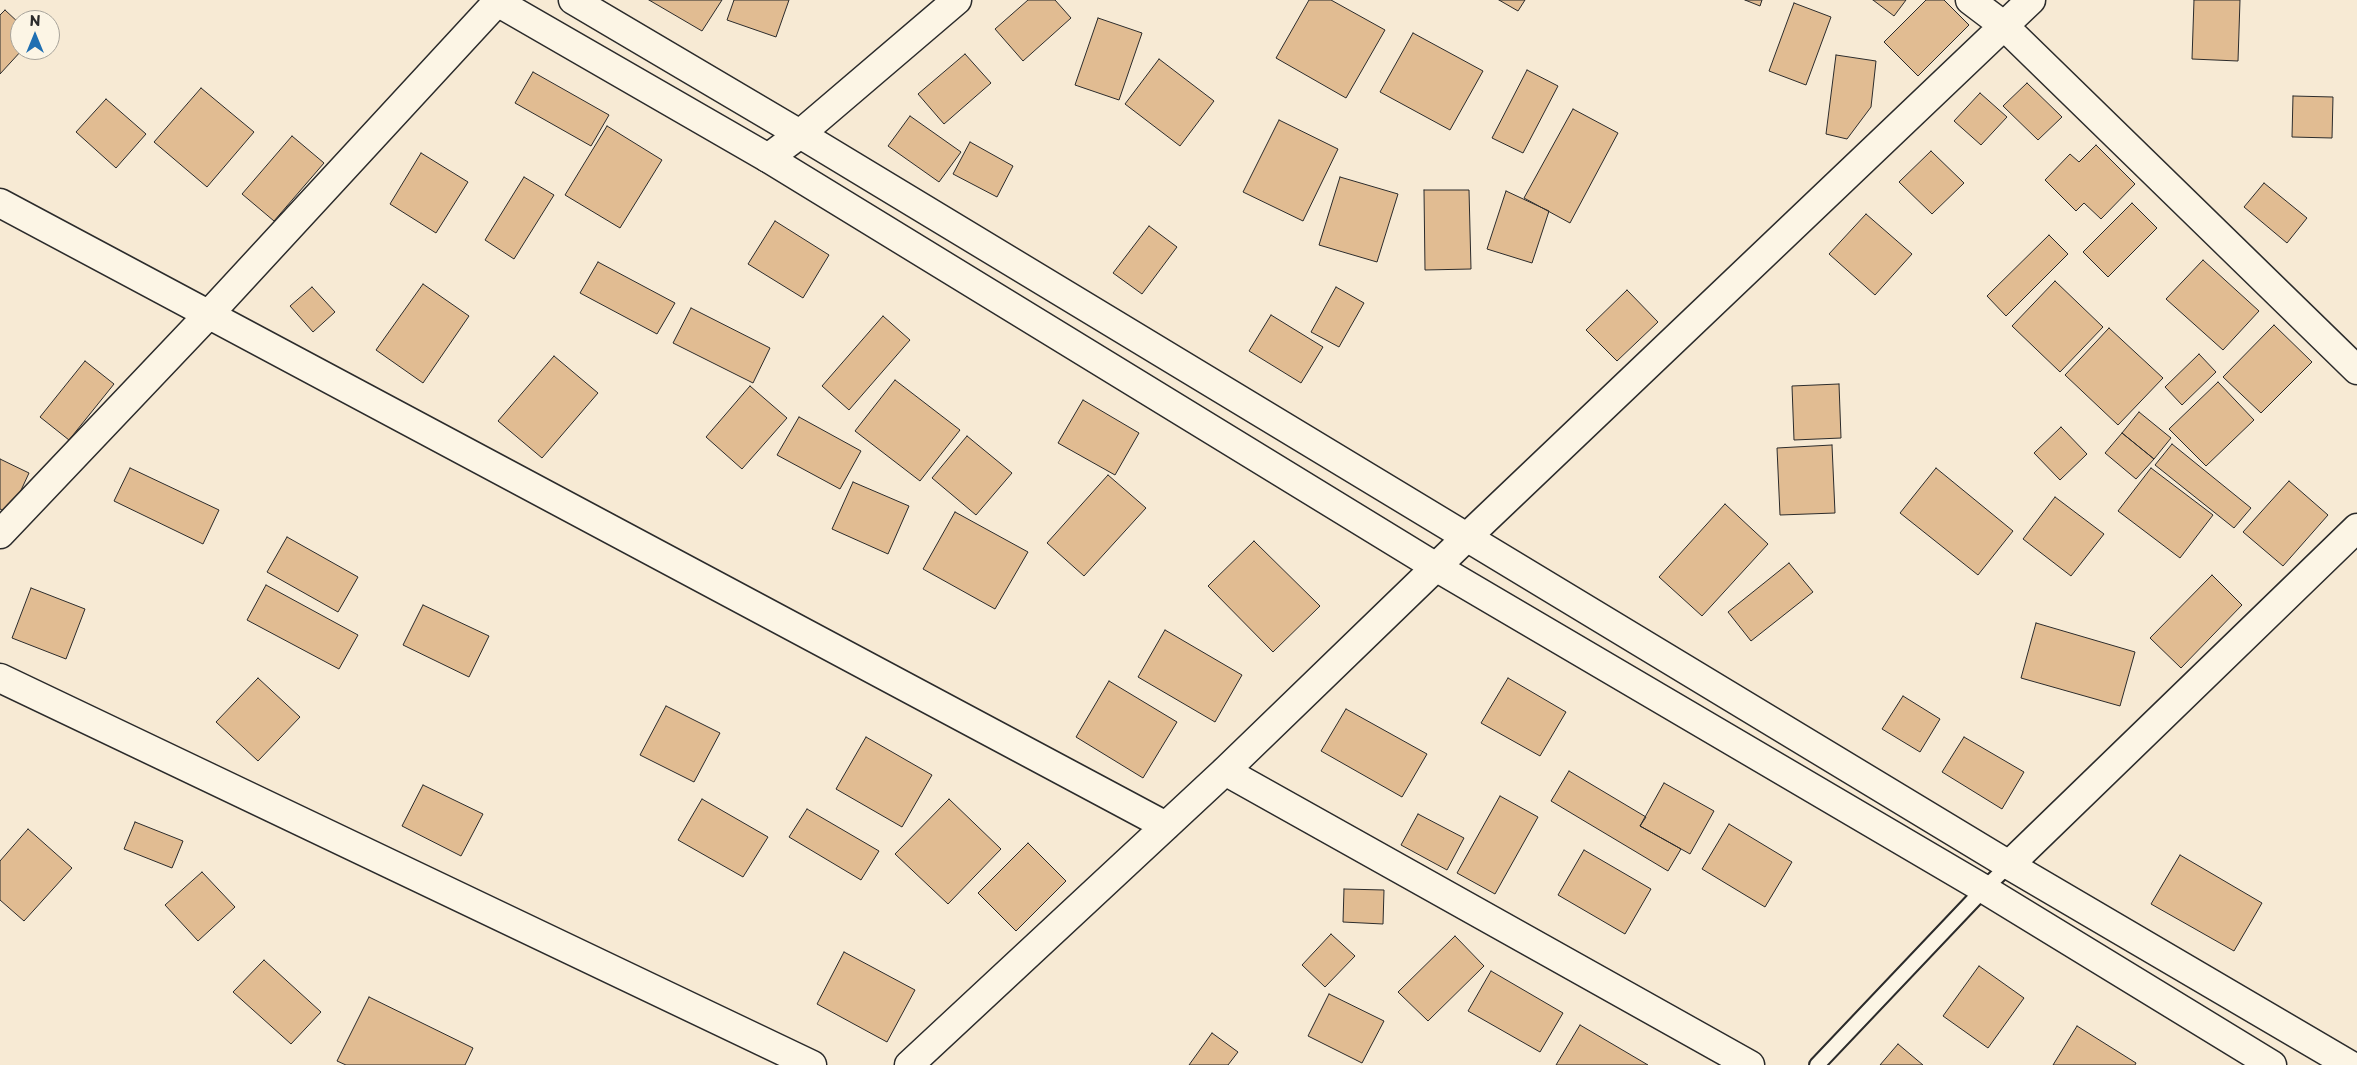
<!DOCTYPE html>
<html>
<head>
<meta charset="utf-8">
<style>
  body { margin:0 }
  #map { position:relative; width:2357px; height:1065px; overflow:hidden; background:#f7ead4; font-family:"Playpen Sans",sans-serif }
  canvas { display:block }
  .north { position:absolute; left:10px; top:10px; width:50px; height:50px; box-sizing:border-box; background:#fcf5e5; border:1px solid #a8a49b; border-radius:50%; rotate:0deg; font-size:14px; font-weight:700; line-height:20px; text-align:center; color:#2b2b2b }
  .north::after { content:''; display:block; margin:auto; width:18px; height:22px; background:#1f6fb2; clip-path:polygon(50% 0,100% 100%,50% 72%,0 100%) }
</style>
</head>
<body>
<div id="map">
<canvas width="2357" height="1065"></canvas>
<div class="north">N</div>
</div>
<script>
const c = document.querySelector('canvas').getContext('2d');
c.lineJoin = 'round';
function fill(path, color) {
  c.fillStyle = color;
  c.fill(path, 'evenodd');
}
function toPath(rows) {
  const path = new Path2D();
  for (const r of rows) {
    path.moveTo(r[0], r[1]);
    for (let i = 2; i < r.length; i += 2) path.lineTo(r[i], r[i + 1]);
  }
  return path;
}
function stroke(path, color, width, dash) {
  c.strokeStyle = color;
  c.lineWidth = width;
  c.lineCap = dash ? 'butt' : 'round';
  c.setLineDash(dash || []);
  c.stroke(path);
}
const building = toPath([
  [649,0,722,0,702,31,649,0],
  [734,0,789,0,776,37,727,20,734,0],
  [1028,0,1055,0,1071,18,1023,61,995,29,1028,0],
  [1309,0,1331,0,1385,30,1346,98,1276,58,1309,0],
  [1499,0,1525,0,1518,11,1499,0],
  [1745,0,1762,0,1760,6,1745,0],
  [1873,0,1906,0,1894,16,1873,0],
  [1926,0,1944,0,1969,25,1918,76,1884,42,1926,0],
  [2194,0,2240,0,2238,61,2192,59,2194,0],
  [1794,3,1831,17,1806,85,1769,71,1794,3],
  [5,10,20,24,20,50,22,50,0,74,0,15,5,10],
  [1098,18,1142,33,1119,100,1075,85,1098,18],
  [1413,33,1483,71,1450,130,1380,92,1413,33],
  [965,54,991,83,944,124,918,94,965,54],
  [1836,55,1876,61,1871,107,1847,139,1826,134,1836,55],
  [1159,59,1214,101,1180,146,1125,104,1159,59],
  [1527,70,1558,86,1523,153,1492,138,1527,70],
  [533,72,609,115,591,146,515,103,533,72],
  [2027,83,2062,117,2038,140,2003,106,2027,83],
  [201,88,254,132,207,187,154,142,201,88],
  [1980,93,2007,117,1981,145,1954,121,1980,93],
  [2293,96,2333,97,2332,138,2292,137,2293,96],
  [106,99,146,134,116,168,76,132,106,99],
  [1573,109,1618,133,1570,223,1524,198,1573,109],
  [910,116,961,152,939,182,888,146,910,116],
  [1279,120,1338,149,1303,221,1243,192,1279,120],
  [607,126,662,160,620,228,565,195,607,126],
  [292,136,324,163,274,221,242,194,292,136],
  [970,142,1013,166,997,197,953,174,970,142],
  [2096,145,2135,184,2101,219,2084,203,2076,211,2045,180,2070,154,2079,162,2096,145],
  [1931,151,1964,183,1932,214,1899,182,1931,151],
  [421,153,468,182,436,233,390,204,421,153],
  [524,177,554,195,514,259,485,240,524,177],
  [1340,177,1398,194,1377,262,1319,245,1340,177],
  [2264,183,2307,218,2287,243,2244,207,2264,183],
  [1424,190,1469,190,1471,269,1425,270,1424,190],
  [1506,191,1549,211,1532,263,1487,249,1506,191],
  [2132,203,2157,228,2108,277,2083,252,2132,203],
  [1866,214,1912,254,1875,295,1829,254,1866,214],
  [775,221,829,255,803,298,748,264,775,221],
  [1149,226,1177,247,1142,294,1113,273,1149,226],
  [2049,235,2068,254,2006,316,1987,296,2049,235],
  [2203,260,2259,311,2223,350,2166,299,2203,260],
  [598,262,675,303,657,334,580,293,598,262],
  [2055,281,2103,327,2060,372,2012,326,2055,281],
  [423,284,469,316,423,383,376,350,423,284],
  [312,287,335,312,313,332,290,306,312,287],
  [1336,287,1364,303,1339,347,1311,332,1336,287],
  [1627,290,1658,322,1617,361,1586,330,1627,290],
  [691,308,770,348,753,383,673,343,691,308],
  [1271,315,1323,347,1301,383,1249,351,1271,315],
  [883,316,910,340,849,410,822,386,883,316],
  [2274,325,2312,362,2261,413,2223,377,2274,325],
  [2109,328,2163,378,2118,425,2065,375,2109,328],
  [2199,354,2216,372,2182,405,2165,387,2199,354],
  [554,356,598,393,542,458,498,421,554,356],
  [85,361,114,384,69,440,40,417,85,361],
  [895,380,960,430,920,481,855,431,895,380],
  [2218,382,2254,420,2206,466,2169,429,2218,382],
  [1839,384,1841,438,1794,440,1792,386,1839,384],
  [750,386,787,418,742,469,706,437,750,386],
  [1083,400,1139,433,1115,475,1058,443,1083,400],
  [2139,412,2171,438,2154,459,2122,433,2139,412],
  [799,417,861,451,840,489,777,455,799,417],
  [2061,427,2087,454,2060,480,2034,453,2061,427],
  [2122,433,2154,459,2136,479,2105,453,2122,433],
  [967,436,1012,473,976,515,932,478,967,436],
  [2172,444,2251,508,2234,528,2155,465,2172,444],
  [1832,445,1835,513,1780,515,1777,448,1832,445],
  [0,459,29,473,10,514,0,509,0,459],
  [130,468,219,510,203,544,114,501,130,468],
  [1936,468,2013,531,1978,575,1900,513,1936,468],
  [2151,468,2213,515,2180,558,2118,511,2151,468],
  [1108,475,1146,508,1084,576,1047,543,1108,475],
  [2289,481,2328,515,2283,566,2243,532,2289,481],
  [853,482,909,506,888,554,832,529,853,482],
  [2055,497,2104,534,2071,576,2023,539,2055,497],
  [1725,504,1768,544,1702,616,1659,577,1725,504],
  [955,512,1028,552,995,609,923,569,955,512],
  [287,537,358,577,338,612,267,572,287,537],
  [1254,541,1320,606,1273,652,1208,586,1254,541],
  [1789,563,1813,592,1751,641,1728,612,1789,563],
  [2212,575,2242,605,2181,668,2150,638,2212,575],
  [266,585,358,635,339,669,247,620,266,585],
  [31,588,85,609,66,659,12,638,31,588],
  [423,605,489,636,469,677,403,645,423,605],
  [2036,623,2135,652,2120,706,2021,678,2036,623],
  [1165,630,1242,675,1215,722,1138,677,1165,630],
  [258,678,300,717,258,761,216,722,258,678],
  [1508,678,1566,712,1540,756,1481,723,1508,678],
  [1109,681,1177,722,1143,778,1076,737,1109,681],
  [1903,696,1940,719,1920,752,1882,729,1903,696],
  [666,706,720,733,694,782,640,755,666,706],
  [1346,709,1427,754,1402,797,1321,751,1346,709],
  [866,737,932,775,902,827,836,789,866,737],
  [1964,737,2024,772,2002,809,1942,772,1964,737],
  [1569,771,1646,817,1640,826,1681,849,1668,871,1551,801,1569,771],
  [1664,783,1714,811,1690,854,1640,826,1664,783],
  [423,785,483,814,461,856,402,826,423,785],
  [1500,796,1538,817,1495,894,1457,873,1500,796],
  [702,799,768,837,743,877,678,840,702,799],
  [949,799,1001,849,948,904,895,854,949,799],
  [807,809,879,851,861,880,789,837,807,809],
  [1418,814,1464,838,1447,870,1401,845,1418,814],
  [135,822,183,841,172,868,124,849,135,822],
  [1729,824,1792,862,1765,907,1702,869,1729,824],
  [28,829,72,868,24,921,0,900,0,861,28,829],
  [1028,843,1066,881,1016,931,978,893,1028,843],
  [1584,850,1651,889,1625,934,1558,895,1584,850],
  [2180,855,2262,903,2234,951,2151,904,2180,855],
  [202,872,235,907,198,941,165,905,202,872],
  [1344,889,1384,890,1383,924,1343,922,1344,889],
  [1331,934,1355,956,1325,987,1302,965,1331,934],
  [1455,936,1484,966,1428,1021,1398,992,1455,936],
  [844,952,915,990,887,1042,817,1004,844,952],
  [264,960,321,1012,291,1044,233,992,264,960],
  [1979,966,2024,998,1988,1048,1943,1016,1979,966],
  [1491,971,1563,1013,1540,1052,1468,1011,1491,971],
  [1329,994,1384,1021,1362,1063,1308,1036,1329,994],
  [369,997,473,1048,465,1065,346,1065,337,1061,369,997],
  [1580,1025,1648,1065,1556,1065,1580,1025],
  [2077,1026,2136,1063,2135,1065,2053,1065,2077,1026],
  [1212,1033,1238,1052,1228,1065,1189,1065,1212,1033],
  [1898,1044,1923,1065,1880,1065,1898,1044]
]);
fill(building, '#e1bc92');
stroke(building, '#2b2b2b', 1);
const service = toPath([
  [1817,1065,1984,889,2009,865]
]);
const minor = toPath([
  [1970,0,2003,25,2357,370],
  [768,158,800,134,957,0],
  [0,203,1166,826],
  [0,534,210,313,499,0],
  [0,678,812,1065],
  [1225,771,1750,1065],
  [2009,865,2357,528],
  [909,1065,1225,771,1467,537,2031,0]
]);
const secondary = toPath([
  [494,0,768,158,1436,567,1984,889,2272,1065],
  [573,0,800,134,2009,865,2350,1065]
]);
stroke(service, '#2b2b2b', 18);
stroke(minor, '#2b2b2b', 31);
stroke(secondary, '#2b2b2b', 31);
stroke(service, '#fcf5e5', 14);
stroke(minor, '#fcf5e5', 28);
stroke(secondary, '#fcf5e5', 28);
</script>
</body>
</html>
